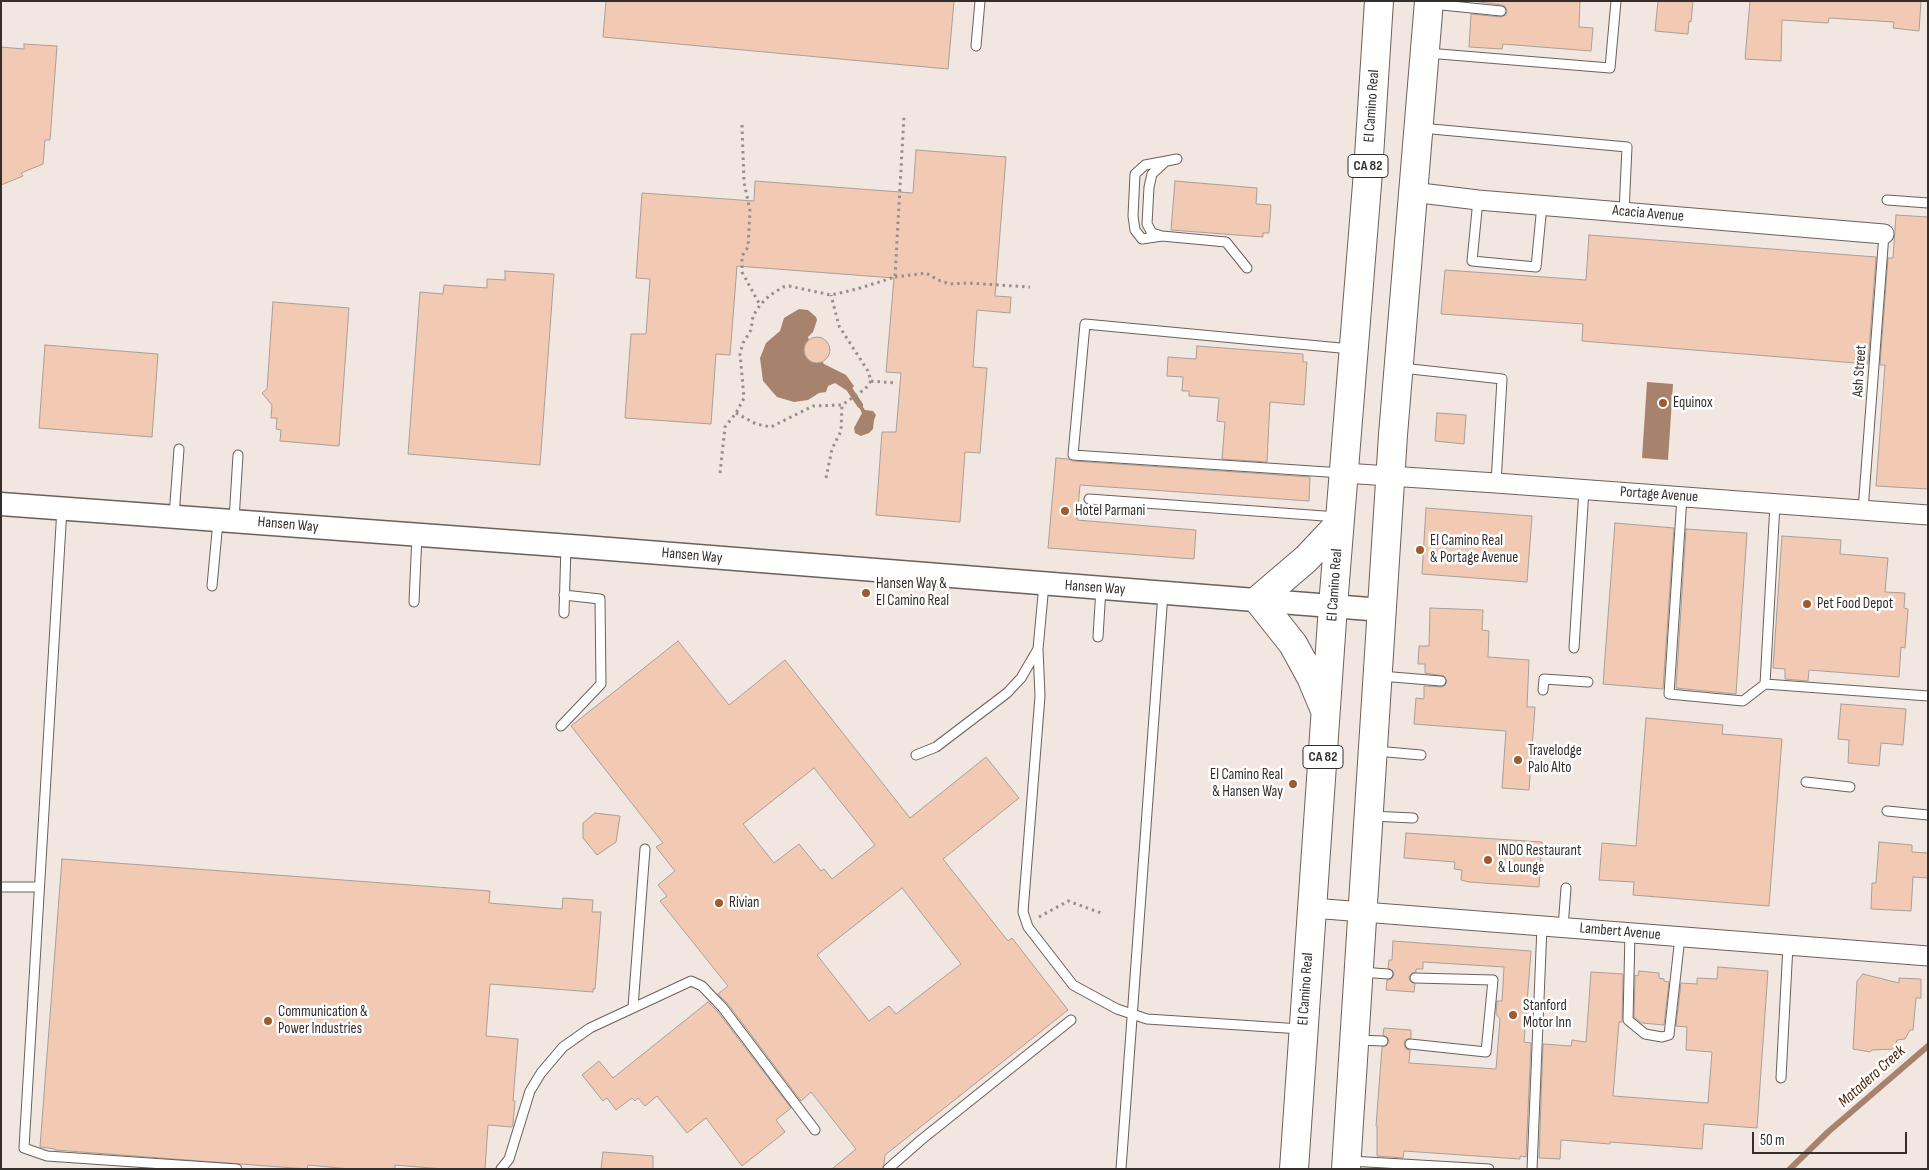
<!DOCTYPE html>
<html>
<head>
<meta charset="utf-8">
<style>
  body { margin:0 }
  #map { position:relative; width:1929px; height:1170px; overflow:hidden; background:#f2e6e0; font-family:"Sofia Sans Condensed",sans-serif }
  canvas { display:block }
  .frame { position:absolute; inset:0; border:2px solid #342f2d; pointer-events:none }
  .scale { position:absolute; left:1752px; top:1132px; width:155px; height:22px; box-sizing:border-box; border:2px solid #342f2d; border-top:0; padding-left:6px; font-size:15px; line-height:18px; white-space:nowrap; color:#342f2d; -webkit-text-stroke:4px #fff; paint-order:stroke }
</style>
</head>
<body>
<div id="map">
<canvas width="1929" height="1170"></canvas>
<div class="frame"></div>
<div class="scale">50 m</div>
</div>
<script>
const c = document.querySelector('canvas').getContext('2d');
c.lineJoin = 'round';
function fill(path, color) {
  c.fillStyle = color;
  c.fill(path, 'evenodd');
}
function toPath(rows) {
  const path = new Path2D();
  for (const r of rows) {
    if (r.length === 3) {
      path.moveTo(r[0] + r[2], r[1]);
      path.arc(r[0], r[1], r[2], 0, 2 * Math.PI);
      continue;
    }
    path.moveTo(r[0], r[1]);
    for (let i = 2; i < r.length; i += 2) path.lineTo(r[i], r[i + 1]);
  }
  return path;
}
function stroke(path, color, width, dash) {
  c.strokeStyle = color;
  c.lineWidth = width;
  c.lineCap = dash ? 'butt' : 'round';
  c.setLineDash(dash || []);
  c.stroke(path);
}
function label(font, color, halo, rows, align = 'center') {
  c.font = font + ' "Sofia Sans Condensed",sans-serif';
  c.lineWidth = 5;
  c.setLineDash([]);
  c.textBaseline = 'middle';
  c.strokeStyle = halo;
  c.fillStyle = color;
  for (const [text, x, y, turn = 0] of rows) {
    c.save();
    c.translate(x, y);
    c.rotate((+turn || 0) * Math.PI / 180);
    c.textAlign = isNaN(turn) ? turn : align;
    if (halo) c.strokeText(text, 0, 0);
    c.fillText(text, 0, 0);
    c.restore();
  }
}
fill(toPath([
  [799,309,808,310,816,317,817,320,813,332,808,337,810,343,824,364,846,375,854,386,849,392,835,383,828,386,826,392,819,393,808,400,794,402,777,397,763,381,760,358,766,343,780,331,784,318],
  [1647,382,1673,384,1668,460,1642,458],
  [861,404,865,410,873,411,876,415,874,420,873,429,869,433,861,436,855,433,854,428,862,413,859,407]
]), '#a7826d');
stroke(toPath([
  [850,390,860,405],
  [1790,1169,1828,1132,1928,1046]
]), '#a7826d', 6);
const building = toPath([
  [606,1,954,1,948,69,603,37,606,1],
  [1472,1,1580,1,1579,27,1593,28,1591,51,1503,44,1502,49,1469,47,1471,14,1501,17,1506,15,1507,11,1505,6,1502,5,1472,1],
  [1658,1,1693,1,1691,22,1689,21,1688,34,1655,31,1658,1],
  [1750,1,1921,1,1919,31,1893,28,1894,22,1829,18,1828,23,1782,20,1781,61,1745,59,1750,1],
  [24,44,57,46,50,140,45,140,43,164,21,173,23,176,1,185,1,47,24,49,24,44],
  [916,150,1006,157,995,296,1011,297,1010,313,977,310,973,367,987,368,980,453,965,452,960,522,876,515,882,432,896,432,901,373,886,372,894,278,737,266,730,355,716,354,711,424,625,418,631,334,646,334,650,279,636,278,642,193,754,201,755,181,913,193,916,150],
  [1175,181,1257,188,1256,204,1271,205,1269,233,1263,233,1263,237,1171,230,1175,181],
  [1896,215,1928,217,1928,489,1876,486,1885,365,1880,365,1888,258,1893,258,1896,215],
  [1589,235,1876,257,1868,364,1582,341,1583,324,1441,314,1445,270,1586,280,1589,235],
  [505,271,554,274,540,465,408,454,420,292,443,294,444,285,487,288,487,279,505,280,505,271],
  [273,302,349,308,339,446,280,441,281,430,276,429,277,418,271,418,272,405,262,393,267,389,273,302],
  [817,350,13],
  [45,345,158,354,152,437,39,428,45,345],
  [1197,346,1303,354,1303,362,1307,362,1304,405,1270,402,1267,462,1222,459,1225,422,1217,421,1219,398,1189,396,1189,391,1182,391,1183,377,1167,376,1168,357,1196,359,1197,346],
  [1437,413,1466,415,1464,444,1435,441,1437,413],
  [1056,458,1068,459,1073,461,1310,477,1309,501,1080,485,1077,520,1196,530,1194,559,1048,548,1056,458],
  [1426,508,1532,516,1527,582,1422,574,1426,508],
  [1615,523,1674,528,1663,689,1603,684,1615,523],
  [1686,529,1747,533,1736,694,1676,688,1686,529],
  [1782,536,1841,540,1840,554,1888,558,1885,592,1905,593,1904,608,1908,609,1905,648,1901,647,1899,677,1809,670,1808,681,1785,679,1785,669,1773,668,1782,536],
  [1430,608,1483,610,1482,630,1489,631,1488,657,1529,660,1527,707,1535,707,1529,790,1502,788,1506,731,1414,724,1416,698,1424,699,1424,686,1441,687,1444,686,1447,682,1444,676,1425,673,1425,664,1418,664,1419,646,1429,646,1430,608],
  [678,641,729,705,785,660,910,818,986,757,1019,798,943,859,1008,941,1012,938,1068,1010,885,1155,884,1164,882,1169,832,1169,856,1149,811,1092,801,1101,728,1004,718,994,728,986,660,901,667,896,658,885,675,871,656,847,663,843,571,726,678,641],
  [814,768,875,845,832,879,824,869,821,871,799,844,774,863,743,824,814,768],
  [902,888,961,964,896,1014,889,1006,869,1021,817,955,902,888],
  [1841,704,1906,709,1903,745,1881,743,1879,766,1848,763,1849,740,1838,739,1841,704],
  [1646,718,1723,725,1722,734,1782,739,1769,906,1633,895,1634,882,1599,880,1602,843,1636,846,1646,718],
  [595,813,620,816,616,842,597,855,583,838,583,823,595,813],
  [1406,833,1542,842,1539,887,1469,882,1461,880,1462,870,1454,869,1455,862,1404,858,1406,833],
  [1879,842,1912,845,1912,852,1928,853,1928,878,1913,877,1911,911,1871,909,1872,883,1876,883,1879,842],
  [62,859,490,891,489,903,562,909,563,898,593,900,592,912,601,912,595,989,593,989,593,992,490,984,486,1036,518,1039,513,1101,515,1101,513,1124,512,1127,488,1125,485,1169,443,1169,395,1165,395,1169,350,1169,308,1165,307,1169,55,1150,55,1149,41,1147,40,1147,62,859],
  [1393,941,1531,951,1524,1042,1531,1043,1526,1157,1520,1156,1520,1159,1404,1151,1403,1158,1377,1156,1377,1126,1376,1126,1382,1047,1386,1046,1389,1042,1388,1038,1383,1035,1384,1028,1411,1030,1411,1038,1405,1040,1404,1044,1406,1049,1410,1050,1409,1063,1496,1069,1500,1019,1496,1014,1497,1001,1502,1001,1504,967,1423,962,1423,969,1416,969,1416,972,1412,973,1409,977,1410,981,1415,984,1414,992,1386,990,1387,980,1391,979,1394,975,1393,971,1388,968,1389,960,1392,960,1393,941],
  [1718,967,1768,971,1757,1128,1704,1124,1702,1149,1610,1142,1610,1144,1561,1140,1560,1159,1539,1158,1543,1044,1571,1046,1572,1040,1586,1042,1591,972,1623,974,1622,1022,1619,1022,1613,1096,1708,1103,1712,1052,1686,1050,1687,1027,1676,1026,1681,983,1697,984,1697,978,1717,979,1718,967],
  [1639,971,1659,973,1659,978,1664,979,1664,981,1669,982,1664,1025,1642,1023,1634,1017,1635,975,1638,976,1639,971],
  [1863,974,1899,983,1899,978,1921,979,1921,998,1916,998,1913,1030,1910,1030,1905,1039,1897,1040,1894,1049,1872,1050,1870,1052,1853,1049,1857,981,1863,974],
  [708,1002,718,1012,791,1108,776,1120,785,1132,742,1166,706,1118,687,1133,657,1096,645,1106,638,1098,635,1101,632,1098,616,1110,607,1098,603,1101,582,1075,599,1061,613,1078,708,1002],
  [603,1152,653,1156,653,1169,601,1169,603,1152]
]);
fill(building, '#f2cab3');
stroke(building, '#a99e98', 1);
const service = toPath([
  [1432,4,1501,11],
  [976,46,980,1],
  [1427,53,1610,68,1616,1],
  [1421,128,1627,147,1624,212],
  [1177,159,1145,165,1135,174,1133,216,1135,230,1142,239,1162,236,1226,242,1247,268],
  [1478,200,1472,261,1536,267,1542,205],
  [1887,200,1928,203],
  [1162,236,1152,233,1147,224,1149,187,1152,174,1165,162],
  [1402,368,1502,379,1496,483],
  [1342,473,1073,455,1085,324,1351,349],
  [1682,497,1669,694,1743,701,1765,684],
  [1089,499,1338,517],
  [1775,504,1765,684,1928,696],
  [62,508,24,1148,47,1156,237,1169],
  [1863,510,1884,234],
  [174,516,179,449],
  [234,520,238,455],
  [1044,584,1038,649,1040,696,1023,912,1028,927,1073,985,1117,1009,1147,1019,1301,1029],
  [212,586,218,521],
  [414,602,417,535],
  [564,613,566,546],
  [1098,637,1101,588],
  [1574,648,1584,489],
  [1381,676,1441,681],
  [1543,690,1544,679,1588,682],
  [561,726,601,684,600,599,564,595],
  [1376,751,1421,755],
  [916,755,936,747,1007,693,1021,678,1038,649],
  [1806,782,1850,787],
  [1887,811,1928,815],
  [1371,816,1413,818],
  [1,887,39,887],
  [1563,927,1566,888],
  [1630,933,1628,1020,1645,1034,1662,1037,1669,1035,1680,937],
  [1361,972,1388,974],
  [633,1007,645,849],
  [1358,1040,1383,1041],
  [1410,1044,1486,1052,1493,980,1415,978],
  [1781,1078,1788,945],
  [1350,1161,1489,1169],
  [501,1169,509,1159,530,1091,541,1073,563,1047,590,1028,691,981,702,986,723,1008,815,1130],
  [888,1169,921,1140,1071,1020],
  [1121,1169,1163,593],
  [1532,1169,1542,926]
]);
const minor = toPath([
  [1412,192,1478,200,1884,234],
  [1344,473,1496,483,1928,515],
  [1312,908,1928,956]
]);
const tertiary = toPath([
  [1,504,584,547,1382,610]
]);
const primary = toPath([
  [1324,708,1311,677,1293,644,1258,600,1306,559,1339,524],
  [1294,1169,1333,606,1368,172,1379,1],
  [1346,1169,1393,435,1429,1]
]);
stroke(service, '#6b615b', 11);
stroke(minor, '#6b615b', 21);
stroke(tertiary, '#6b615b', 25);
stroke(primary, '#6b615b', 30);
stroke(toPath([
  [742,125,744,182,750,211,748,247,742,256,742,272,760,305],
  [895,277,926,273,938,280,950,284,967,283,1030,287],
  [871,381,895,383],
  [736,413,756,424,771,427,813,406,842,405,865,389,871,381,868,371,839,326,831,295],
  [720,473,725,427,736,413,744,398,740,354,743,343,751,330,753,316,760,305,769,296,783,287,789,286,831,295,857,289,895,277,904,115],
  [826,478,832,449,841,431,842,405],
  [1039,917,1068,901,1104,914]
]), '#988f8b', 3, [2.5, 4]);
stroke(service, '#fff', 9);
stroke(minor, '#fff', 19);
stroke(tertiary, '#fff', 22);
stroke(primary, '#fff', 28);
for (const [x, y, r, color] of [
  [1663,403,5,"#9f5b2d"],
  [1065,511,5,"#9f5b2d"],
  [1420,550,5,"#9f5b2d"],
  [866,593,5,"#9f5b2d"],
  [1807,604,5,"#9f5b2d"],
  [1518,760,5,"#9f5b2d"],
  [1293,784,5,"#9f5b2d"],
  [1488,860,5,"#9f5b2d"],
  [719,903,5,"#9f5b2d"],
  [1513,1015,5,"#9f5b2d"],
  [268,1021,5,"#9f5b2d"]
]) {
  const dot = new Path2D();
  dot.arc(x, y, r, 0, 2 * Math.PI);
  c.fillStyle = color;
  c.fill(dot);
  stroke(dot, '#fff', 2);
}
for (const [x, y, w] of [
  [1368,166,40],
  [1323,757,40]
]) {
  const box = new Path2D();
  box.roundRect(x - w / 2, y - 11.5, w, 23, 4);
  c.fillStyle = '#fff';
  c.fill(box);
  stroke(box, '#342f2d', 1);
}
label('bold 14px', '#342f2d', null, [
  ["CA 82",1368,166],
  ["CA 82",1323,757]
]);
label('15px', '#342f2d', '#fff', [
  ["El Camino Real",1372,106,-86],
  ["Acacia Avenue",1648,214,5],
  ["Ash Street",1860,371,-86],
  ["Portage Avenue",1659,495,4],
  ["Hansen Way",288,525,5],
  ["Hansen Way",692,556,5],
  ["El Camino Real",1335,585,-86],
  ["Hansen Way",1095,588,4],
  ["Lambert Avenue",1620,932,5],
  ["El Camino Real",1306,989,-86]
]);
label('15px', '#342f2d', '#fff', [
  ["Equinox",1673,403],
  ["Hotel Parmani",1075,511],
  ["El Camino Real",1430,541],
  ["& Portage Avenue",1430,558],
  ["Hansen Way &",876,584],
  ["El Camino Real",876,601],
  ["Pet Food Depot",1817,604],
  ["Travelodge",1528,751],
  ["Palo Alto",1528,768],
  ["El Camino Real",1283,775,"right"],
  ["& Hansen Way",1283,792,"right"],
  ["INDO Restaurant",1498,851],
  ["& Lounge",1498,868],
  ["Rivian",729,903],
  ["Stanford",1523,1006],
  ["Motor Inn",1523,1023],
  ["Communication &",278,1012],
  ["Power Industries",278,1029]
], 'left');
label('italic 16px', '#482208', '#fff', [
  ["Matadero Creek",1872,1077,-42]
]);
</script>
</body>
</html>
